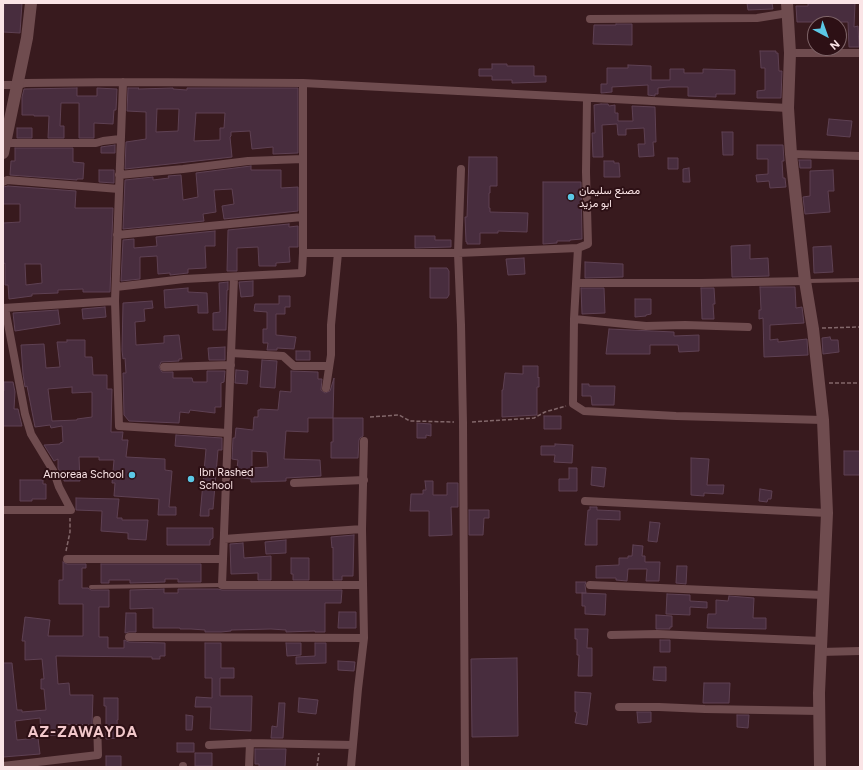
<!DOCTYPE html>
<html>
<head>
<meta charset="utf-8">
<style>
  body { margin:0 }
  #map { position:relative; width:863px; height:770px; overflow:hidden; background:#381a1e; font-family:Figtree,sans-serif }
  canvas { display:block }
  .frame { position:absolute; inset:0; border:4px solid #fae4e6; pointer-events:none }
  .north { position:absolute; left:807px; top:16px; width:40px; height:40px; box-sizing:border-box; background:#2d1015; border:1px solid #7f6569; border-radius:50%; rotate:139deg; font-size:11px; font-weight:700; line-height:16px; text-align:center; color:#fae4e6 }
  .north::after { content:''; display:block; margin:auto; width:14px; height:18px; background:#5bc8e6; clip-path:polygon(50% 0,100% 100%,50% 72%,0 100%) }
</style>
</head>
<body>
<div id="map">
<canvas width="863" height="770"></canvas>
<div class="frame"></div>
<div class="north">N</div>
</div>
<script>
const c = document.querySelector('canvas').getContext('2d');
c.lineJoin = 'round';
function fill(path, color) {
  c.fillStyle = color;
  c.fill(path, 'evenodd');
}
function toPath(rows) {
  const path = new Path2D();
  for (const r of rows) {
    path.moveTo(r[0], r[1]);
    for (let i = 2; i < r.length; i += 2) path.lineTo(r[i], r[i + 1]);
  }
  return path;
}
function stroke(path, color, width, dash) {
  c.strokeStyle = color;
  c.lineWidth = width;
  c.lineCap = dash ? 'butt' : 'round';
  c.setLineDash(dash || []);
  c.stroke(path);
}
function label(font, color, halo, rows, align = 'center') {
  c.font = font + ' Figtree,Vazirmatn,sans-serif';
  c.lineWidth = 4;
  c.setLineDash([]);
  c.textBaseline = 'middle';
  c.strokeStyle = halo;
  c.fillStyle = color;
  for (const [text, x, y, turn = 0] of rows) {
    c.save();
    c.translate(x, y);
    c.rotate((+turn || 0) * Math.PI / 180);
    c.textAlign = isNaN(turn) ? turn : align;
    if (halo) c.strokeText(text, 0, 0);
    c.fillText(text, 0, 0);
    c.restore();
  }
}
const building = toPath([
  [4,3,22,3,20,33,3,32,4,3],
  [747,3,772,3,773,9,748,10,747,3],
  [808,3,855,3,854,27,858,26,859,47,849,47,848,22,831,22,813,24,813,22,797,22,796,6,808,6,808,3],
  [616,24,632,24,632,45,593,44,594,25,616,25,616,24],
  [760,51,776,51,776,53,778,53,779,71,782,71,781,98,757,98,757,91,765,90,765,68,761,68,760,51],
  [492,64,507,64,507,66,534,66,534,76,546,76,546,82,512,83,512,80,492,80,492,76,479,76,479,69,492,69,492,64],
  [628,65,651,66,651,80,670,80,670,69,684,69,684,73,703,73,703,69,735,70,735,94,716,94,716,97,688,96,688,87,668,87,658,88,658,94,655,94,655,96,648,95,648,85,612,87,612,92,601,93,601,84,607,84,607,68,628,68,628,65],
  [77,88,77,96,97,96,97,88,117,89,116,110,114,110,113,124,94,123,94,138,79,138,79,103,61,103,60,126,64,126,64,138,48,138,49,116,34,116,34,115,22,115,22,97,24,89,77,88],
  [128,88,139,88,138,89,173,88,173,89,187,90,187,88,298,88,298,153,273,154,273,147,252,149,250,131,231,132,231,136,230,137,232,157,125,169,126,142,146,139,146,112,127,111,128,88],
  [157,109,179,109,178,131,156,132,157,109],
  [196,113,225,113,224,128,220,128,220,140,194,141,196,113],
  [601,104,608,104,609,106,615,105,615,113,618,113,618,121,633,121,632,106,655,107,656,142,653,142,654,156,639,157,638,144,645,144,644,128,626,129,626,135,618,135,617,124,602,125,603,157,593,157,592,133,595,133,594,105,601,104],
  [829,119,852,121,850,137,827,135,829,119],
  [17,128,32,128,32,138,17,138,17,128],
  [722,132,733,132,733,155,723,155,722,132],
  [115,145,115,153,101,153,101,147,115,145],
  [757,145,783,145,784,161,782,161,783,178,785,178,786,187,770,188,769,181,757,182,756,175,768,174,768,159,757,159,757,145],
  [15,148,73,148,73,162,84,163,83,179,77,179,77,180,10,175,11,161,15,161,15,148],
  [469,157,497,157,497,186,490,186,490,193,489,193,489,208,490,208,490,212,528,213,527,232,498,231,498,233,480,233,480,244,467,244,467,242,466,242,465,217,467,217,469,157],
  [668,158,678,158,678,169,668,169,668,158],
  [799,160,811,160,811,168,800,168,799,160],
  [604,161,614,161,614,163,619,163,620,177,604,177,604,161],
  [251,166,251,170,281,170,281,188,298,187,298,211,224,219,222,206,234,204,232,189,214,190,216,212,203,214,204,221,123,229,125,180,153,177,153,180,169,178,168,176,181,175,183,200,198,197,196,173,251,166],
  [689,168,690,182,683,182,683,169,689,168],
  [99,170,114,170,114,183,99,182,99,170],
  [833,170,834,191,828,191,830,212,805,214,803,197,810,196,810,171,833,170],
  [543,182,581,182,582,239,570,240,570,241,557,241,557,243,543,244,543,182],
  [8,186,76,191,75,208,113,208,110,292,83,292,83,289,58,290,58,293,32,294,32,296,9,299,8,285,5,285,5,263,3,264,3,223,20,222,20,204,3,204,3,187,8,186],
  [25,264,41,264,42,283,26,285,25,264],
  [289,224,289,227,298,226,298,247,289,247,290,262,276,263,276,266,259,266,258,247,237,248,237,271,227,271,228,230,289,224],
  [215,231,215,246,205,246,206,268,188,269,188,273,170,275,170,273,158,274,157,256,140,257,140,279,121,281,123,240,134,239,134,248,157,246,156,237,215,231],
  [415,236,435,236,435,240,451,240,451,247,415,248,415,236],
  [750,245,750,259,768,258,769,276,732,277,731,246,750,245],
  [831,246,833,272,814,273,813,247,831,246],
  [524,258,525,274,508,275,506,259,524,258],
  [585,262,623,264,623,277,585,278,585,262],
  [430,268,447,268,449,271,449,295,447,298,430,298,430,268],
  [253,281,253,296,241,297,239,282,253,281],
  [228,282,228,290,227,290,226,330,213,330,213,313,220,312,219,283,228,282],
  [760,287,795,287,796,308,802,307,804,323,770,325,770,340,778,339,778,342,807,339,808,355,764,357,763,318,759,319,759,310,761,310,760,287],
  [188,288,188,292,207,293,208,313,198,313,198,305,165,308,164,290,188,288],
  [581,288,604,288,605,313,582,314,581,288],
  [701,288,714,288,715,304,713,304,714,319,702,319,701,288],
  [279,296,290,296,290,307,285,307,285,314,276,314,276,335,296,337,294,349,277,348,277,350,267,350,268,343,263,343,263,329,267,329,267,312,254,311,255,304,279,304,279,296],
  [635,299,651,299,651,314,646,315,646,316,635,317,635,299],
  [152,301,153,308,144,309,145,321,135,322,136,345,164,343,164,336,179,335,182,359,179,359,179,361,161,362,159,367,162,372,173,372,173,378,192,378,193,382,207,382,207,371,225,371,224,382,221,383,221,407,215,407,215,413,190,410,189,413,180,412,179,423,129,421,124,415,123,373,126,373,125,358,123,359,122,350,123,303,152,301],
  [105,307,106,317,83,319,82,309,105,307],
  [58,310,60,324,15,331,13,313,58,310],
  [609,329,674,332,674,336,699,335,699,351,679,352,678,345,650,345,650,354,606,354,609,329],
  [830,337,831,340,838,340,839,352,823,354,822,338,830,337],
  [67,340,85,340,85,357,92,357,93,375,107,375,107,389,112,389,111,432,123,432,122,440,128,440,126,457,165,459,165,470,172,471,169,507,176,507,176,515,158,515,159,499,114,496,115,483,112,483,114,460,99,460,99,457,79,457,80,481,64,481,64,472,60,472,58,468,58,459,54,461,44,445,60,444,60,443,63,442,62,426,51,428,50,425,35,427,27,386,25,387,23,374,21,345,44,344,46,368,60,367,57,342,67,342,67,340],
  [72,387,72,393,92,392,92,417,77,419,77,420,52,421,48,389,72,387],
  [225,347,225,360,209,360,208,348,225,347],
  [296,351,310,351,310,360,296,360,296,351],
  [262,360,277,361,275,388,260,387,262,360],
  [523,366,538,366,538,378,539,377,539,387,537,387,537,415,502,417,502,390,503,390,505,373,523,374,523,366],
  [236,370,248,371,247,384,235,383,236,370],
  [291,371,318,372,318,379,322,379,321,390,325,393,330,391,334,378,333,418,363,418,363,436,360,438,359,440,358,458,331,458,331,442,333,442,333,418,308,418,308,432,286,431,284,459,320,460,321,476,286,478,286,481,251,482,251,479,236,477,238,460,232,459,233,438,235,438,236,428,253,430,254,417,258,417,258,410,260,410,260,409,278,410,280,391,291,392,291,371],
  [252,451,267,452,268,467,252,468,252,451],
  [4,382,13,382,15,392,14,409,18,409,22,426,3,426,3,391,4,391,4,382],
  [582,384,589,384,589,386,615,386,614,405,592,405,591,396,582,396,582,384],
  [544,416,561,416,561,429,544,429,544,416],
  [417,423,431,424,431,436,426,435,426,438,417,438,417,423],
  [176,435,222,438,222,450,218,450,213,509,209,509,209,516,200,516,206,449,175,446,176,435],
  [555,444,573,445,572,463,554,462,555,455,541,455,541,446,555,446,555,444],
  [844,451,860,451,860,475,844,475,844,451],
  [691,458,709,459,707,485,724,485,723,494,704,493,704,496,691,495,691,458],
  [592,467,606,468,604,487,591,485,592,467],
  [569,468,577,468,577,491,559,491,559,479,569,479,569,468],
  [20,480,43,480,43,484,46,484,46,499,32,499,32,501,20,501,20,480],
  [425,481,433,481,433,495,447,495,447,483,458,483,458,507,451,507,452,535,429,536,429,511,410,511,411,494,423,494,423,490,426,490,425,481],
  [760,489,772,491,771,499,768,499,767,502,759,501,760,489],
  [76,498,119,499,117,518,122,518,122,520,148,520,146,540,128,539,128,533,101,531,102,511,76,510,76,498],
  [590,507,597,507,597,510,620,511,620,520,597,519,597,545,585,545,588,510,590,510,590,507],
  [469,510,489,510,489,518,484,518,483,535,469,535,469,510],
  [650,522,660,523,657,542,648,541,650,522],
  [167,528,213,528,213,538,210,540,210,545,167,545,167,528],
  [354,535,353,576,342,576,342,580,333,580,333,547,332,548,331,537,354,535],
  [286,540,286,553,266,554,265,542,286,540],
  [243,543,244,558,271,556,271,580,258,580,258,573,231,574,230,544,243,543],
  [633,545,643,546,642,556,645,556,645,562,660,562,659,581,646,581,647,569,628,569,627,581,616,580,616,578,596,578,596,566,619,565,619,558,628,558,628,556,632,556,633,545],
  [291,558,309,558,309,580,293,580,293,574,291,574,291,558],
  [63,562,67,564,86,564,86,568,82,568,82,588,88,588,91,590,109,590,109,607,99,607,99,637,108,637,108,648,124,648,124,640,129,642,165,643,165,656,160,656,160,659,152,659,152,657,56,656,58,684,69,683,70,695,93,695,92,725,59,724,59,729,57,729,57,735,41,736,40,718,15,721,17,740,38,738,40,754,3,757,3,663,12,663,17,710,22,710,22,712,46,710,44,689,41,689,41,679,44,679,42,659,25,660,25,641,22,641,25,617,50,620,48,636,83,636,83,604,59,604,59,580,63,580,63,562],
  [101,564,201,564,201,582,178,582,178,579,165,579,165,582,130,583,130,580,109,580,109,583,101,583,101,564],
  [677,566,687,566,686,584,676,583,677,566],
  [576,582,586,582,585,585,586,593,576,593,576,582],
  [164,589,164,593,178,593,178,589,218,589,222,590,342,590,341,603,325,603,325,632,315,632,315,631,286,632,286,630,271,629,231,630,231,631,221,632,205,632,205,630,191,629,180,629,180,628,153,628,153,608,130,609,130,590,164,589],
  [582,593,606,594,605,615,585,614,585,606,582,606,582,593],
  [667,594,690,595,690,601,707,602,707,608,690,607,690,615,666,614,667,594],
  [729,596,754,598,753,618,766,618,766,629,707,628,708,614,716,614,716,600,728,601,729,596],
  [339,612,356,612,356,628,338,628,339,612],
  [126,613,136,613,136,632,129,632,125,633,126,613],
  [656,615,672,616,672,627,670,627,670,629,656,629,656,615],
  [575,629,588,629,587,648,592,648,592,676,578,676,579,655,577,655,577,639,575,639,575,629],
  [660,640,670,640,670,652,660,652,660,640],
  [205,643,221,643,221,668,234,668,234,678,220,678,220,696,252,696,251,731,210,729,211,707,195,707,196,697,212,698,212,678,205,678,205,643],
  [286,643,301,643,301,655,287,656,286,643],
  [315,643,326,643,326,663,296,664,296,657,315,656,315,643],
  [517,658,518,736,472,737,471,659,517,658],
  [338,661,355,662,354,671,338,670,338,661],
  [654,667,666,667,666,681,653,680,654,667],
  [704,683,730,683,729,703,703,703,704,683],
  [575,692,591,693,587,725,575,723,577,712,575,712,575,692],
  [104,698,118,698,118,720,117,720,118,738,106,739,106,706,104,706,104,698],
  [299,698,318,700,316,714,298,712,299,698],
  [279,703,285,703,283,738,271,738,272,726,277,727,279,703],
  [637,712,651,712,651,722,638,723,637,712],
  [186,715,193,716,192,730,186,730,186,715],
  [737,715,749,715,748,728,737,727,737,715],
  [177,743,194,743,194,752,177,752,177,743],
  [255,749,286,749,285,767,259,767,259,764,255,764,255,749],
  [195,753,212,753,212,766,195,766,195,753],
  [106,756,121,756,121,767,106,767,106,756]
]);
fill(building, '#482d3e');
stroke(building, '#5e4153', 1);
stroke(toPath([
  [822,328,860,327],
  [829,383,860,383],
  [370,417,399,415,410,421,454,422],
  [472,422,534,418,545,412,566,406],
  [66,551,70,532,70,518],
  [317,767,319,753]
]), '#82676a', 1.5, [4, 2]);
stroke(toPath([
  [807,281,860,280],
  [91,587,222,585]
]), '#6f4c4f', 4);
stroke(toPath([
  [590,19,757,18,788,13],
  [790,53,860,53],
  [123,82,115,301,119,426,228,433],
  [303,83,303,253],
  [3,85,17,85,25,83,123,82,303,83,788,108],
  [3,143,96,143,103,141,120,139],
  [791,154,860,156],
  [461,169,458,253,461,325,463,423,465,767],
  [119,175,183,169,248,161,303,159],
  [3,182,7,180,119,189],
  [117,235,302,217],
  [578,248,574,319,573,404,584,411,676,416,823,420],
  [576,283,701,283,805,281],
  [116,287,184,279,302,273,303,253,458,253,578,248,588,244,586,172,587,98],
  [3,308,115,301],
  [574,319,646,326,685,325,748,327],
  [231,353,283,356,294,366,329,366],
  [164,367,231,365],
  [326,388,331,355,331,325,338,253],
  [294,483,364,480],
  [585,501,827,513],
  [3,510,71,510,59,487,54,472,31,434,25,414,5,308],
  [224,539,362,529],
  [67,559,223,559,222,585,363,585],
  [223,559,234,277],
  [590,585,823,595],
  [611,635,657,634,821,641],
  [129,637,364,638],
  [820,652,860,651],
  [619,707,659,707,705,709,819,711],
  [209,745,250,743,353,745],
  [3,766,98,755,97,720],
  [183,766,183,767],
  [249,767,250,743],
  [351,767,358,689,364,638,362,529,364,441]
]), '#6f4c4f', 8);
stroke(toPath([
  [787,3,790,53,788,108,791,154,805,281,813,329,823,420,827,513,819,693,820,767],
  [3,153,27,38,31,3]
]), '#6f4c4f', 12);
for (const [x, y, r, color] of [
  [571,197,4,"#5bc8e6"],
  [132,475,4,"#5bc8e6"],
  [191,479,4,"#5bc8e6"]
]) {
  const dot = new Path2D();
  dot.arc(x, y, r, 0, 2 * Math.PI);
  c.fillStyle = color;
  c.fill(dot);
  stroke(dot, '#2d1015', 1.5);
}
label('11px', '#fae4e6', '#2d1015', [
  ["مصنع سليمان",579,191],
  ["ابو مزيد",579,204],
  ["Ibn Rashed",199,473],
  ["School",199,486],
  ["Amoreaa School",124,475,"right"]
], 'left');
c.letterSpacing = '1px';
label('bold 15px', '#f2c8cb', '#2d1015', [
  ["AZ-ZAWAYDA",83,733]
]);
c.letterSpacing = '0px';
</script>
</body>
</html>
